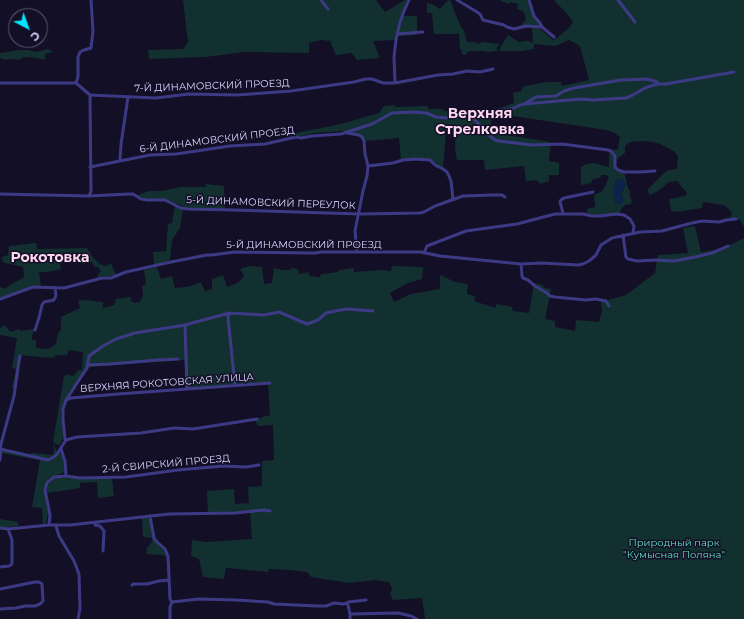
<!DOCTYPE html>
<html>
<head>
<meta charset="utf-8">
<style>
  body { margin:0 }
  #map { position:relative; width:744px; height:619px; overflow:hidden; background:#130f26; font-family:Montserrat,sans-serif }
  canvas { display:block }
  .north { position:absolute; left:8px; top:8px; width:40px; height:40px; box-sizing:border-box; background:#130f26; border:1px solid #625e7d; border-radius:50%; rotate:139deg; font-size:11px; font-weight:700; line-height:16px; text-align:center; color:#d9d4ff }
  .north::after { content:''; display:block; margin:auto; width:14px; height:18px; background:#00e5ff; clip-path:polygon(50% 0,100% 100%,50% 72%,0 100%) }
</style>
</head>
<body>
<div id="map">
<canvas width="744" height="619"></canvas>
<div class="north">С</div>
</div>
<script>
const c = document.querySelector('canvas').getContext('2d');
c.lineJoin = 'round';
function fill(path, color) {
  c.fillStyle = color;
  c.fill(path, 'evenodd');
}
function toPath(rows) {
  const path = new Path2D();
  for (const r of rows) {
    path.moveTo(r[0], r[1]);
    for (let i = 2; i < r.length; i += 2) path.lineTo(r[i], r[i + 1]);
  }
  return path;
}
function stroke(path, color, width, dash) {
  c.strokeStyle = color;
  c.lineWidth = width;
  c.lineCap = dash ? 'butt' : 'round';
  c.setLineDash(dash || []);
  c.stroke(path);
}
function label(font, color, halo, rows, align = 'center') {
  c.font = font + ' Montserrat,sans-serif';
  c.lineWidth = 3;
  c.setLineDash([]);
  c.textBaseline = 'middle';
  c.strokeStyle = halo;
  c.fillStyle = color;
  for (const [text, x, y, turn = 0] of rows) {
    c.save();
    c.translate(x, y);
    c.rotate((+turn || 0) * Math.PI / 180);
    c.textAlign = isNaN(turn) ? turn : align;
    if (halo) c.strokeText(text, 0, 0);
    c.fillText(text, 0, 0);
    c.restore();
  }
}
fill(toPath([
  [183,0,376,0,385,12,405,0,407,0,399,21,395,40,373,41,380,58,357,60,352,53,336,55,330,41,321,40,309,43,309,53,245,52,205,57,149,59,148,50,183,49,188,42],
  [448,0,451,1,454,11,460,25,464,31,467,42,475,42,477,44,483,42,500,44,497,48,497,51,490,52,481,51,469,51,465,55,462,54,461,49,460,49,459,34,434,34,432,13,427,13,427,3,432,4,440,9],
  [501,0,528,0,530,6,540,26,521,26,526,19,525,17,525,14,523,11,517,9,518,4,510,2,509,4,501,1],
  [554,0,744,0,744,227,740,220,730,218,732,212,724,205,703,202,702,208,677,212,671,211,669,199,685,196,687,193,677,181,669,182,657,192,650,195,647,190,664,173,669,170,677,169,678,157,675,152,658,143,645,141,630,142,625,146,625,153,617,159,616,155,612,150,618,149,620,137,614,133,606,130,493,113,489,131,500,134,551,142,549,161,559,163,559,175,549,175,549,181,540,184,537,180,526,181,524,166,485,170,484,160,457,160,455,150,456,130,446,131,443,168,433,162,432,160,401,160,399,138,365,141,360,134,346,131,314,133,302,136,296,136,296,133,341,124,379,113,384,106,395,105,395,107,428,106,428,109,443,109,443,111,454,112,464,111,470,112,493,110,514,103,513,93,522,91,522,87,546,82,561,82,562,86,589,80,580,46,569,40,556,46,534,44,534,49,522,51,500,51,500,48,505,40,508,35,519,42,524,41,529,41,533,43,532,27,540,29,553,40,557,38,568,29,573,22,568,15],
  [403,16,417,16,417,35,398,36],
  [48,49,53,52,45,54,45,60,37,58,24,57,19,60,12,59,4,60,2,58,0,59,0,53,19,50,28,50,37,52],
  [609,151,614,157,614,165,615,170,623,173,625,175,628,189,630,191,630,198,632,200,631,204,625,205,621,209,620,213,599,215,587,214,587,209,595,207,594,195,601,192,603,190,607,182,609,176,606,175,602,175,599,178,593,179,591,183,581,185,581,167,587,164,594,163,609,167],
  [621,179,626,184,623,189,621,194,623,198,613,189],
  [206,184,224,186,225,209,188,208,165,199,147,199,140,197,138,195,149,191,162,191,180,187,206,187],
  [175,205,183,209,180,228,172,240,170,260,154,265,153,252,166,251,168,224,172,223],
  [695,226,701,252,719,249,730,245,744,238,744,619,425,619,422,598,393,600,390,594,392,589,389,582,375,580,349,583,311,577,307,572,289,570,269,569,268,572,226,568,224,579,203,577,199,559,191,556,192,540,206,542,252,539,250,512,208,515,207,491,234,489,235,504,249,503,248,487,262,486,262,461,274,460,273,425,258,426,255,421,256,419,270,415,268,384,187,389,185,361,184,360,90,367,68,394,64,402,61,413,63,438,60,445,58,445,53,442,64,376,65,376,66,374,73,376,78,370,82,370,83,352,69,350,67,355,55,355,55,357,52,358,20,355,14,388,12,387,16,369,12,368,17,338,0,335,0,328,5,325,10,332,20,329,20,331,34,329,32,336,32,340,36,340,36,348,48,349,56,344,58,333,61,330,61,317,80,308,78,301,86,300,103,302,103,308,114,305,116,299,131,297,131,301,135,303,140,302,143,295,142,286,146,284,144,270,157,267,161,279,172,276,175,288,187,287,201,282,205,291,212,289,212,279,223,275,227,287,237,283,242,279,244,275,240,269,250,266,262,267,264,284,272,283,274,268,282,270,290,270,292,268,298,269,299,274,308,272,310,276,320,277,321,274,339,272,339,270,354,268,354,272,382,270,391,271,392,266,423,267,422,279,408,283,390,293,394,302,411,294,440,289,440,275,455,282,468,284,467,294,475,296,474,301,495,308,497,304,512,307,513,311,529,313,534,283,543,285,544,288,551,289,545,319,555,321,555,327,575,331,576,320,599,322,602,311,601,302,626,295,655,273,658,255,688,253,683,228],
  [36,243,37,249,87,248,94,259,102,265,106,266,111,263,115,273,117,274,114,276,102,276,95,278,98,276,98,274,101,272,98,267,95,267,92,262,80,264,79,258,68,259,60,264,61,269,48,272,39,272,41,286,27,288,0,298,0,288,1,287,4,289,24,277,23,267,5,263,2,261,2,257,8,255,9,246],
  [53,445,55,447,56,451,62,455,63,458,65,470,63,473,60,474,53,476,49,478,46,483,45,496,48,514,46,523,43,525,42,508,32,507,40,460,1,453,2,450,28,456,30,454,33,453,53,455,54,452],
  [55,478,61,478,112,479,114,496,98,498,97,482,80,483,80,488,47,493,47,488,49,483],
  [142,518,147,518,150,519,152,533,164,550,168,557,162,555,146,554,147,548,152,542,152,538,143,537],
  [0,519,18,522,18,526,10,527,0,527]
]), '#12302f');
fill(toPath([
  [617,179,621,179,626,184,623,189,621,194,624,200,620,204,617,204,615,203,613,194,613,189]
]), '#0c2248');
stroke(toPath([
  [321,0,328,9],
  [457,0,477,12,480,14,483,20,504,25,507,27,514,29,526,26,542,27,554,37],
  [529,0,534,16,540,23,542,27],
  [618,0,635,22],
  [397,34,423,32],
  [0,83,76,83,90,95,156,98,189,94,237,95,291,91,354,82,366,79,372,79,383,83,395,83,438,75,453,74,467,71,480,72,493,69],
  [76,83,78,77,78,57,80,52,84,50,91,48,93,31,91,0],
  [395,83,394,57,396,40,400,22,404,11,409,0],
  [524,104,581,99,593,100,626,98,631,96,645,88,657,84],
  [469,112,470,115,490,136,495,140,499,141,532,145,562,144,608,150,611,151,615,156,615,167,618,170,624,172,640,172,655,171],
  [347,133,359,135,362,137,364,141,365,154,368,166,367,176,363,191,355,231,357,252],
  [120,160,121,144,128,97],
  [368,166,393,163,403,160,416,159,430,160,435,165,443,169,447,172,449,176,451,181,453,199],
  [90,167,150,155,176,154,230,146,265,144,296,137,301,138,312,136,341,134,372,124,392,113,413,112,426,113,436,117,446,118,462,113,469,112,492,112,512,109,520,105,524,104,536,97,556,96,564,91,574,88,621,80,647,79,654,81,657,82,657,84,666,84,734,72],
  [0,194,89,196,129,194,133,194,141,199,148,200,165,200,181,208,188,209,234,210,359,214,420,213,424,212,435,206,463,196,493,195,502,195,505,197],
  [89,196,91,191,90,95],
  [563,213,560,202,561,200,564,198,593,192],
  [623,235,626,257,628,259,637,261,655,260,674,261,695,257,712,253,728,246],
  [424,253,427,246,466,231,517,224,555,214,583,214,592,216,600,216,616,214,624,215,630,219,634,226,633,233],
  [521,264,522,276,523,278,528,280,535,286,547,293,550,296,555,297,586,300,596,299,606,301,609,306],
  [0,299,33,287,64,288,102,278,111,278,126,272,171,262,207,255,212,255,235,252,311,253,315,253,321,252,421,252,440,256,521,264,542,263,578,265,583,264,589,261,596,255,601,245,612,238,640,232,662,231,692,223,702,221,719,222,726,220,736,219],
  [229,313,228,318,235,385],
  [185,325,229,313,264,315,279,312,307,324,318,320,326,313,346,309,373,311],
  [35,330,39,318,42,305,44,302,54,300,56,295,55,288],
  [87,365,109,364,158,360,178,359],
  [66,400,71,398,118,394,270,383],
  [66,440,65,439,63,420,63,409,66,400,87,368,89,356,103,346,116,339,135,333,185,325,187,389],
  [0,449,48,460,54,457,57,454,66,440,77,437,141,433,174,428,193,429,257,419],
  [61,449,65,461,66,476],
  [0,460,1,444,14,396,19,361,20,356],
  [150,516,154,538,156,541,165,549,168,556,170,599,172,602,170,607,170,619],
  [95,523,95,525,100,526,104,531,103,551],
  [49,525,50,515,45,490,47,483,50,480,54,477,66,476,80,478,126,477,178,470,223,466,246,467,259,465],
  [56,526,59,536,74,561,79,574,80,608,78,619],
  [0,528,8,529,49,525,70,525,169,514,235,513,264,510,270,511],
  [0,567,9,566,11,565,12,563,12,540,8,529],
  [132,585,133,584,147,584,159,581,169,580],
  [0,589,35,582,39,582,42,584,43,601,40,604,35,606,25,606,16,608,0,609],
  [172,602,199,599,236,600,268,602,274,604,317,606,326,606,334,603,343,604,347,603,348,602,366,600],
  [347,603,348,605,350,614,350,619],
  [350,614,398,613,411,616,417,619]
]), '#3d3a85', 3);
label('10px', '#d9d4ff', '#130f26', [
  ["7-Й ДИНАМОВСКИЙ ПРОЕЗД",212,86,-2],
  ["6-Й ДИНАМОВСКИЙ ПРОЕЗД",217,140,-7],
  ["5-Й ДИНАМОВСКИЙ ПЕРЕУЛОК",271,203,2],
  ["5-Й ДИНАМОВСКИЙ ПРОЕЗД",304,245],
  ["ВЕРХНЯЯ РОКОТОВСКАЯ УЛИЦА",167,383,-4],
  ["2-Й СВИРСКИЙ ПРОЕЗД",166,464,-5]
]);
label('10px', '#5fe0c0', '#130f26', [
  ["Природный парк",674,543],
  ["\"Кумысная Поляна\"",674,555]
]);
label('bold 14px', '#ffd6f0', '#130f26', [
  ["Верхняя",480,114],
  ["Стрелковка",480,130],
  ["Рокотовка",50,258]
]);
</script>
</body>
</html>
